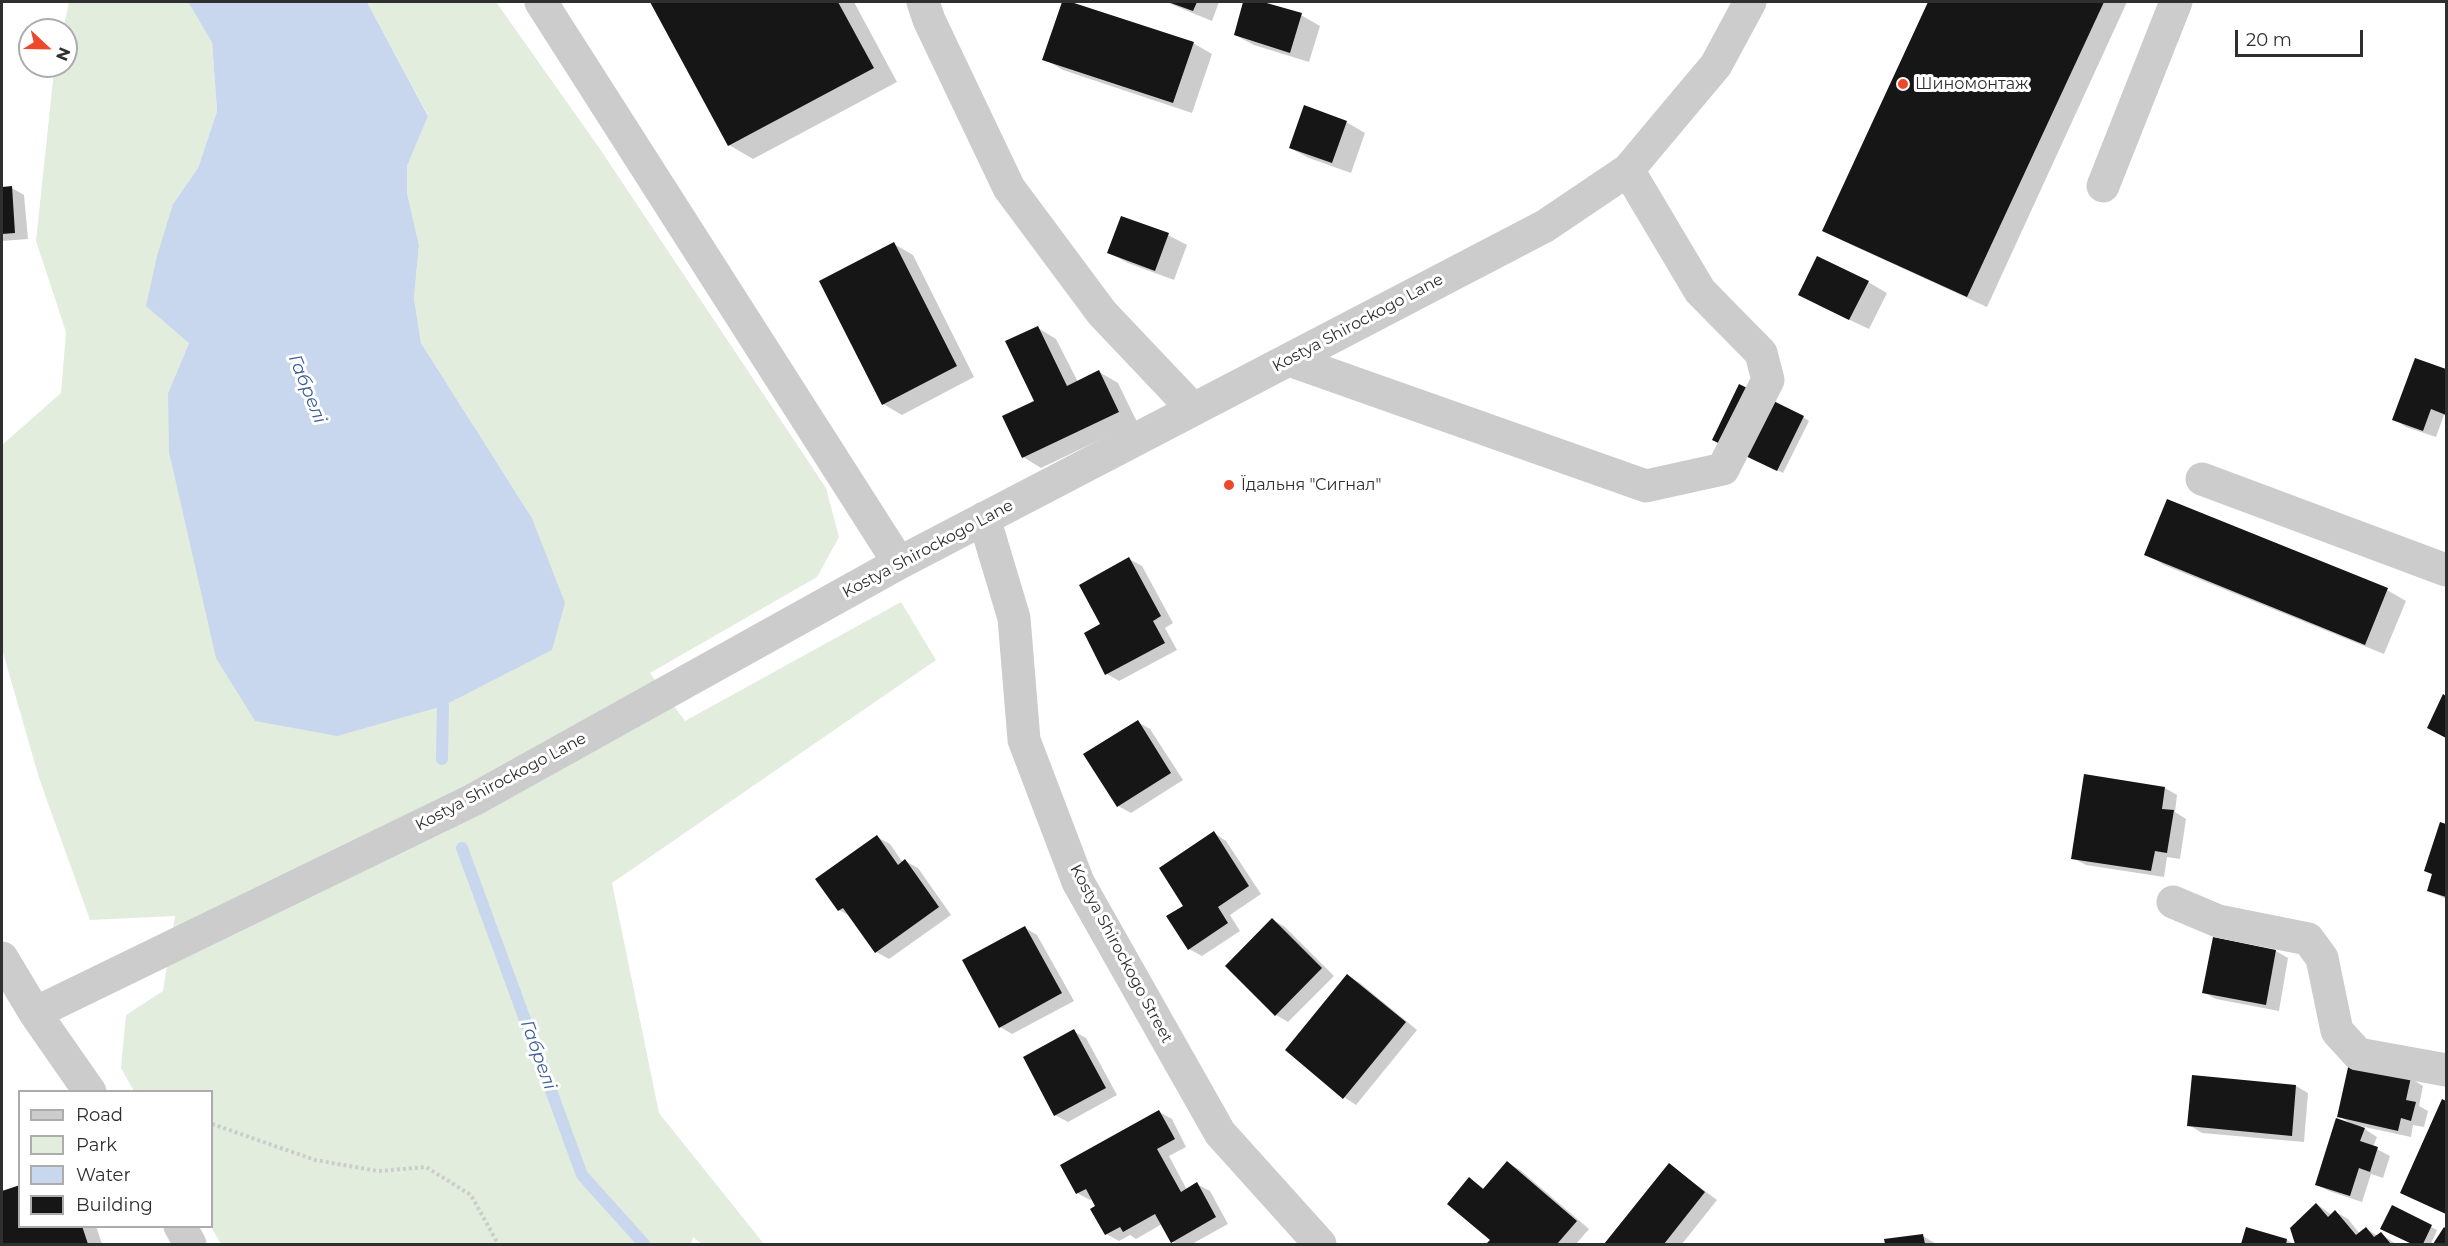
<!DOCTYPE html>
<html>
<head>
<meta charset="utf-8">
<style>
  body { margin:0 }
  #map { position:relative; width:2448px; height:1246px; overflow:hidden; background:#fff; font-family:Montserrat,sans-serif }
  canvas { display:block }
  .frame { position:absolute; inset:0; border:3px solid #2f2f2f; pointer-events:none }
  .legend { position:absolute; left:18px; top:1090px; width:195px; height:138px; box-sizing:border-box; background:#fff; border:2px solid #acacac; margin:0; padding:8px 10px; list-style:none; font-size:18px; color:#2f2f2f }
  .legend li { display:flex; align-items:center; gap:12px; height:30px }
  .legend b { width:30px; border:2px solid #acacac }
  .north { position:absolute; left:18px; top:18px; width:60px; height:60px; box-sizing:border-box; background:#fff; border:2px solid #acacac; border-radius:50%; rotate:112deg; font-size:16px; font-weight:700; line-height:24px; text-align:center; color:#2f2f2f }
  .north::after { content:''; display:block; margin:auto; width:21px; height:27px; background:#ed482b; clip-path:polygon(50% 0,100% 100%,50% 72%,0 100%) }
  .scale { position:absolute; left:2235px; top:30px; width:128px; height:27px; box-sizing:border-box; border:3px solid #2f2f2f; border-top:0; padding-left:8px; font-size:18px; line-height:21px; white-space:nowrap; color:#2f2f2f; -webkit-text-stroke:4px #fff; paint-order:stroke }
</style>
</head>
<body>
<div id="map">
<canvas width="2448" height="1246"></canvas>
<div class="frame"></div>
<ul class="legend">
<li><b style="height:8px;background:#ccc"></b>Road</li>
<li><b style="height:16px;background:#e2eddd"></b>Park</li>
<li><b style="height:16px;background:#c8d7ee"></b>Water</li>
<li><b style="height:16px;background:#161616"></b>Building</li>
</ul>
<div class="north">N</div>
<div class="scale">20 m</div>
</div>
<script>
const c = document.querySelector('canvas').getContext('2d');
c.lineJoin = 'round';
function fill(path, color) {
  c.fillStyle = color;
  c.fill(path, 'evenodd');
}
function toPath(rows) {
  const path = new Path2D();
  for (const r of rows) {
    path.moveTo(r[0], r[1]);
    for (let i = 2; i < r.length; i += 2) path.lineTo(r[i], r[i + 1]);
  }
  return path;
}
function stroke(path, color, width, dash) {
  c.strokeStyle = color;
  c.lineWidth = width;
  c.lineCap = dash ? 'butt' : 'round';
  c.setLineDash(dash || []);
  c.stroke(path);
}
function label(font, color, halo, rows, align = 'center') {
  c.font = font + ' Montserrat,sans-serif';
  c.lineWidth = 6;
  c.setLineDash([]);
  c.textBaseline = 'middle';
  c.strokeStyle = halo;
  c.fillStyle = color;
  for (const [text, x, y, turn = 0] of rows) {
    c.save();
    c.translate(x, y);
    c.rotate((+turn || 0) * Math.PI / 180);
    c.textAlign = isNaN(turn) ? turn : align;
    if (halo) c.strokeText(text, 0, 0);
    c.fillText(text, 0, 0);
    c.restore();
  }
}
fill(toPath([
  [69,2,188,2,212,41,217,111,198,168,173,204,189,343,168,393,564,603,532,518,421,343,414,298,419,245,407,193,407,166,428,115,367,2,496,2,600,149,826,488,839,537,817,577,650,673,685,721,901,602,936,660,612,883,659,1113,764,1244,702,1244,693,1237,691,1244,221,1244,211,1227,212,1092,134,1091,121,1068,126,1015,163,991,175,916,90,920,39,778,2,649,2,445,61,393,66,332,36,241,54,71,55,66,66,66,66,30,63,30]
]), '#e2eddd');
fill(toPath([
  [188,2,367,2,428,116,407,166,407,193,419,245,414,298,421,343,532,518,565,603,552,650,443,706,337,736,255,721,216,658,169,452,168,393,189,343,146,306,157,256,173,204,198,168,217,111,212,42]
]), '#c8d7ee');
fill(toPath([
  [652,2,854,2,897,82,753,159,729,145],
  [1063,2,1193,43,1212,54,1192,113,1063,70,1044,59],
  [1166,2,1219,2,1212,21],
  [1245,2,1258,2,1301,15,1320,26,1309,62,1254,45,1235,35],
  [1929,2,2127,2,1987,307,1843,241,1824,230],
  [1346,122,1365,133,1351,173,1309,158,1290,148],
  [12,188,24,195,28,239,2,241,2,189],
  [1168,235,1187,245,1174,280,1128,263,1109,253],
  [894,244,913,255,974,377,902,415,883,404],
  [1868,282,1887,293,1869,329,1818,305],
  [1038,328,1056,339,1078,382,1099,372,1118,383,1137,422,1041,468,1023,457,1036,402],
  [2416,360,2446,371,2446,416,2444,415,2436,437,2406,427,2394,419],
  [1803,417,1809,421,1783,473,1720,443],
  [2146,554,2387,590,2406,601,2384,654,2164,565],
  [1129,559,1142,566,1173,623,1165,628,1177,650,1119,681,1107,674,1102,624],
  [2443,696,2446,698,2446,738,2441,735],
  [1138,722,1150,729,1183,780,1131,813,1118,806],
  [2165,788,2177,795,2175,812,2186,819,2180,859,2167,857,2164,877,2086,865,2073,858],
  [2441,824,2446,825,2446,899,2428,890,2433,875,2426,870],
  [1214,833,1226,841,1261,894,1230,915,1240,931,1202,956,1189,949,1185,906],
  [877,837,890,844,903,863,905,861,918,868,951,915,889,959,876,952,852,917,839,910],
  [1273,920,1285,927,1334,976,1288,1022,1276,1015],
  [1025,928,1037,935,1074,1001,1012,1034,1000,1027],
  [2276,951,2288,958,2279,1011,2216,999,2203,992],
  [1348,976,1360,983,1417,1030,1356,1105,1344,1097],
  [1073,1031,1086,1038,1117,1095,1068,1122,1055,1115],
  [2410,1078,2423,1086,2419,1106,2428,1111,2424,1127,2413,1125,2411,1137,2360,1126,2377,1137,2373,1147,2390,1156,2383,1178,2371,1174,2362,1202,2329,1191,2316,1184,2350,1123,2339,1116],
  [2296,1086,2308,1093,2304,1142,2202,1133,2189,1125],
  [2443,1101,2446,1103,2446,1214,2414,1199],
  [1159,1112,1172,1119,1186,1147,1169,1156,1187,1190,1197,1184,1210,1191,1228,1224,1192,1244,1177,1244,1172,1241,1162,1224,1136,1239,1130,1235,1119,1241,1106,1234,1093,1199,1090,1200,1077,1193],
  [1508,1163,1520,1170,1589,1229,1576,1244,1488,1244,1492,1240,1470,1179,1485,1189],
  [1669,1165,1717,1200,1682,1244,1606,1244],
  [20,1186,20,1226,96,1226,102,1244,2,1244,2,1193],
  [2317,1204,2332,1215,2336,1212,2348,1219,2360,1234,2366,1229,2378,1236,2381,1234,2396,1244,2297,1244,2292,1228],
  [2392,1207,2437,1230,2431,1244,2414,1244,2388,1231],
  [2247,1229,2287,1240,2294,1244,2243,1244],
  [1923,1236,1936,1244,1887,1244,1886,1240]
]), '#0003');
stroke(toPath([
  [438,693,443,706,442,759],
  [462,848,582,1175,644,1244]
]), '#c8d7ee', 12);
fill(toPath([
  [650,2,838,2,874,68,728,146],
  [1062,2,1071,2,1194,42,1173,103,1042,60],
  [1168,2,1197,2,1193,11],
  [1243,2,1263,2,1302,13,1290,53,1234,35],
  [1928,2,2104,2,1967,297,1822,231],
  [1304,105,1347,121,1332,163,1289,148],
  [12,186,15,233,2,234,2,187],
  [1121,216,1169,233,1155,271,1107,253],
  [894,242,957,366,882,405,819,281],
  [1817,256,1869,281,1849,320,1798,295],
  [1038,326,1067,386,1099,370,1119,412,1022,458,1002,416,1034,401,1005,341],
  [2415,358,2446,369,2446,415,2431,409,2423,431,2392,420],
  [1739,384,1804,416,1777,471,1712,440],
  [2167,499,2388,588,2365,645,2144,555],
  [1129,557,1161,616,1153,621,1165,643,1105,675,1084,633,1100,624,1079,585],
  [2443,694,2446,696,2446,738,2427,728],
  [1138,720,1171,773,1117,807,1083,754],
  [2084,774,2165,787,2162,809,2174,810,2167,853,2155,851,2151,871,2071,859],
  [2440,822,2446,824,2446,897,2427,891,2432,874,2424,871],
  [1214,831,1249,886,1218,907,1228,923,1188,950,1166,916,1183,906,1159,868],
  [877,835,898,865,905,859,939,907,875,953,843,908,838,911,815,879],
  [1272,918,1322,968,1275,1016,1225,966],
  [1025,926,1062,993,999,1028,962,960],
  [2213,937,2276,950,2266,1005,2202,993],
  [1347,974,1406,1022,1343,1099,1285,1050],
  [1074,1029,1106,1088,1054,1116,1023,1057],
  [2349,1063,2411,1077,2406,1100,2416,1102,2411,1121,2401,1118,2398,1131,2337,1117],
  [2192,1075,2296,1085,2292,1136,2187,1126],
  [2442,1099,2446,1101,2446,1214,2400,1193],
  [1159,1110,1175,1139,1157,1149,1181,1192,1197,1182,1216,1217,1171,1243,1155,1214,1123,1232,1120,1227,1105,1235,1090,1209,1095,1206,1086,1189,1076,1194,1060,1165],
  [2336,1118,2365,1128,2360,1141,2378,1147,2370,1172,2359,1168,2350,1196,2315,1185],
  [1507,1161,1577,1221,1557,1244,1486,1244,1490,1240,1447,1204,1469,1177,1483,1189],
  [1669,1163,1705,1192,1664,1244,1604,1244],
  [20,1185,20,1226,82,1226,88,1244,2,1244,2,1191],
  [2316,1203,2328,1217,2335,1210,2356,1235,2366,1227,2374,1237,2381,1232,2391,1244,2295,1244,2290,1228],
  [2392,1205,2432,1225,2423,1244,2412,1244,2380,1229],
  [2246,1227,2287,1239,2286,1244,2241,1244],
  [2444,1227,2446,1229,2446,1244,2433,1244],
  [1923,1234,1925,1244,1885,1244,1884,1239]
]), '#161616');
stroke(toPath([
  [212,1124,315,1160,378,1171,426,1167,471,1195,498,1244]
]), '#ccc', 4, [3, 3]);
stroke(toPath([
  [541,2,899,563],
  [923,2,929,20,1009,188,1102,313,1193,409],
  [2103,186,2176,2],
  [1289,360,1646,486,1723,469,1768,380,1761,353,1700,291,1628,170],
  [2202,479,2446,570],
  [984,518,1014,618,1024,740,1078,882,1220,1133,1320,1244],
  [2173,902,2218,921,2308,939,2322,958,2337,1031,2358,1054,2446,1070],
  [2,958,35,1013,90,1092],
  [35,1013,473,800,899,563,1545,226,1628,170,1716,65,1750,2],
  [180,1226,190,1244]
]), '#ccc', 33);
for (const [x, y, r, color] of [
  [1903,84,6,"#ed482b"],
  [1229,485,6,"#ed482b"]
]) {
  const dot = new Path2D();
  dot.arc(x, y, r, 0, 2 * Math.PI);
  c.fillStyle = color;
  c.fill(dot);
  stroke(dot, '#fff', 2);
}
label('16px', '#2f2f2f', '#fff', [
  ["Шиномонтаж",1915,84],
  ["Їдальня \"Сигнал\"",1241,485]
], 'left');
label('16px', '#2f2f2f', '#fff', [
  ["Kostya Shirockogo Lane",1358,323,-28],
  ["Kostya Shirockogo Lane",928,549,-28],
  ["Kostya Shirockogo Lane",501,782,-28],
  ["Kostya Shirockogo Street",1121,954,62]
]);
label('italic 18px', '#395d96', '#fff', [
  ["Габрелі",307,389,68],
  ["Габрелі",538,1055,70]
]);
</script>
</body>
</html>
